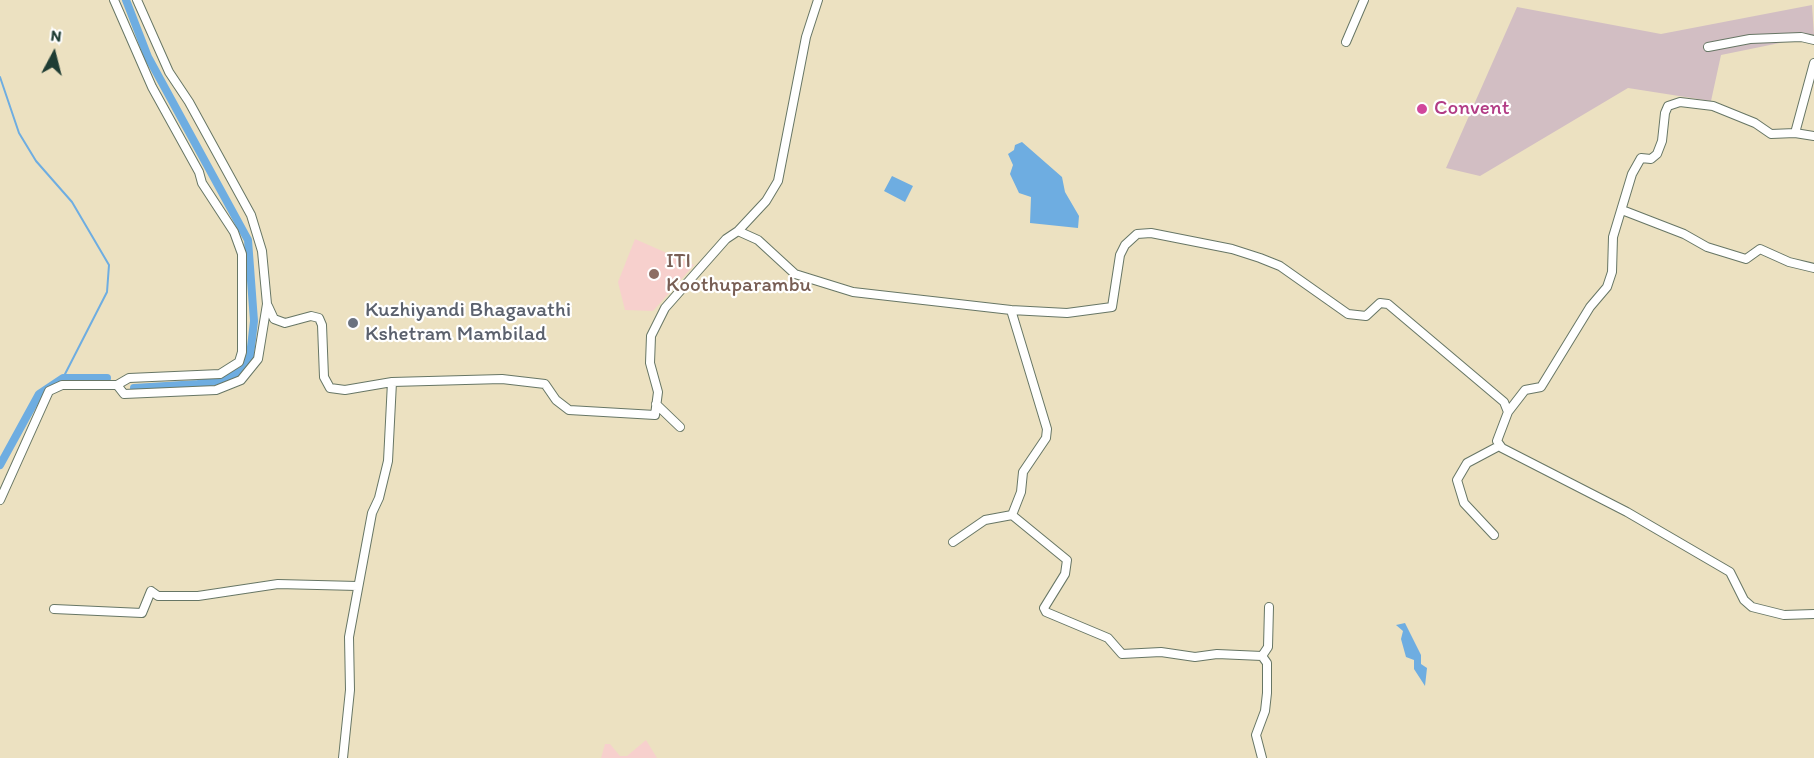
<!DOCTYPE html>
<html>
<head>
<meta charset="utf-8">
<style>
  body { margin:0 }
  #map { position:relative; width:1814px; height:758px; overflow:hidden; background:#ece1c1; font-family:Itim,sans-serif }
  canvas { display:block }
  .north { position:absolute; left:24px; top:24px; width:60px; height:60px; -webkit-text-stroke:4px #fff; paint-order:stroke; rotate:7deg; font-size:16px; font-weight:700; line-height:24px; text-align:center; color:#1f3d34 }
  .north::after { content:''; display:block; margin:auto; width:21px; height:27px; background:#1f3d34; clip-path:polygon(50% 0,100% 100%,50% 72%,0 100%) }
</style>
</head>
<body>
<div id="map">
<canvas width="1814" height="758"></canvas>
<div class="north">N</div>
</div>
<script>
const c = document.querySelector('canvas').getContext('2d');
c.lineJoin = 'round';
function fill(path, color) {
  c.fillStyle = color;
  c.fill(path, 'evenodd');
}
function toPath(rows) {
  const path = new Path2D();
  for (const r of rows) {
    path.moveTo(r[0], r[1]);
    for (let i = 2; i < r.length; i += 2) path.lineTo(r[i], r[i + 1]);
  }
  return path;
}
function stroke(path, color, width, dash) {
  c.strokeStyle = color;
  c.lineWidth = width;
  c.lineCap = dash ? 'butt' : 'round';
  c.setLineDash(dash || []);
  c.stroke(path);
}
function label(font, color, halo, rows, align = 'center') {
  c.font = font + ' Itim,sans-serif';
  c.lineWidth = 4.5;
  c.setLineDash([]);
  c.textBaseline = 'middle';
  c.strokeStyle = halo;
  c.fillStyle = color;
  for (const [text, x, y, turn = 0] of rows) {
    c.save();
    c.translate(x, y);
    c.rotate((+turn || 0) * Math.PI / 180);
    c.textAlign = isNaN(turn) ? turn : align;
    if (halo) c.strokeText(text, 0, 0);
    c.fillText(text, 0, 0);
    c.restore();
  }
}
fill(toPath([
  [635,239,694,265,653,311,625,310,618,282],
  [646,740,657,758,601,758,605,744,610,744,620,756,627,756]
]), '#f7d0cd');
fill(toPath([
  [1812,5,1814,36,1721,55,1711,101,1628,88,1480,176,1446,168,1517,7,1661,34]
]), '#d2bec3');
fill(toPath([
  [1022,142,1062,177,1065,192,1079,216,1078,228,1030,223,1031,197,1019,193,1010,174,1013,165,1008,154,1014,150,1015,145],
  [892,176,913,186,905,202,884,191],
  [1405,623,1421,655,1421,664,1427,668,1425,686,1414,669,1414,660,1406,657,1401,639,1403,631,1396,625]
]), '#6eade1');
stroke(toPath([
  [0,77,19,133,36,161,72,202,109,265,107,292,63,378]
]), '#6eade1', 2);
stroke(toPath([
  [126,0,148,57,248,240,254,321,250,356,242,371,221,380,198,384,134,388],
  [0,465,39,394,63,378,107,378]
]), '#6eade1', 8);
const minor = toPath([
  [1346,42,1364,0],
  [1708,47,1750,39,1801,37,1814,40],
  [1795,133,1814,136],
  [1622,210,1684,234,1707,247,1746,259,1760,249,1789,262,1814,268],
  [738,231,766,201,778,181,806,37,818,0],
  [268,306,274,319,285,323,311,316,319,318,322,325,324,377,330,388,345,390,392,382],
  [1011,310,1047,429,1046,438,1023,472,1021,492,1012,515,1067,560,1065,574,1044,608,1046,612,1108,638,1122,654,1161,652,1195,657,1217,654,1262,656,1267,663,1267,693,1265,711,1256,735,1262,758],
  [117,385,124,394,216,390,241,380,258,359,267,304,262,251,251,215,189,102,169,72,137,0],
  [656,404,680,427],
  [1508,412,1525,390,1541,387,1590,307,1607,287,1612,272,1613,237,1632,174,1641,158,1651,159,1657,154,1662,141,1665,113,1668,106,1680,102,1713,106,1755,123,1771,134,1795,133,1814,63],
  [0,500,49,391,62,385,117,385,129,378,220,374,239,362,242,352,242,254,234,232,202,183,199,172,152,87,114,0],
  [1494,535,1464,503,1457,480,1467,463,1499,446],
  [953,542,985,520,1012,515],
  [54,609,142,613,151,591,158,596,198,596,278,584,357,586],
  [1262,656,1268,647,1269,607],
  [343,758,350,690,349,637,372,513,379,498,388,461,392,382,502,379,545,384,556,400,569,410,655,415,658,392,650,363,651,336,665,308,726,239,738,231,758,240,795,274,853,292,1011,310,1067,313,1112,307,1120,255,1125,245,1137,234,1151,233,1232,249,1260,258,1280,266,1348,314,1366,316,1380,303,1388,304,1504,402,1508,412,1497,441,1502,448,1627,512,1730,572,1744,600,1752,607,1784,615,1814,614]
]);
stroke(minor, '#677665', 10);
stroke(minor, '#fff', 8);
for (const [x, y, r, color] of [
  [1422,109,6,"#d1479c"],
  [654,274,6,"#8d6e63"],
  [353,323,6,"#6b7280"]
]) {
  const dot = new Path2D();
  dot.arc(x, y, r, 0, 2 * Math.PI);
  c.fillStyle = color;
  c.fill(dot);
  stroke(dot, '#fff', 2);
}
label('21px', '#b23c85', '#fff', [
  ["Convent",1434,109]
], 'left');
label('21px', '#785e54', '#fff', [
  ["ITI",666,262],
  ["Koothuparambu",666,286]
], 'left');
label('21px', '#5b616d', '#fff', [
  ["Kuzhiyandi Bhagavathi",365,311],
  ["Kshetram Mambilad",365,335]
], 'left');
</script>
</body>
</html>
